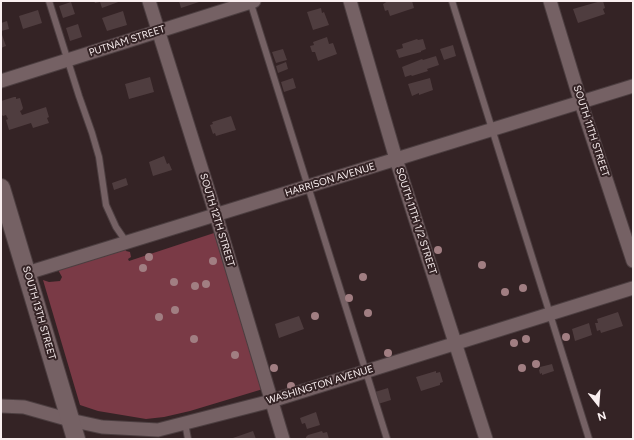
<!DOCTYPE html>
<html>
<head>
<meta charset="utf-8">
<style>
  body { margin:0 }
  #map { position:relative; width:634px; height:440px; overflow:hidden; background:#342325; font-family:Figtree,sans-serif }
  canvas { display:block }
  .frame { position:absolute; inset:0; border:2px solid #faeff0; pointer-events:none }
  .north { position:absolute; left:578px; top:384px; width:40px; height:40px; -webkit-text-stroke:3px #342325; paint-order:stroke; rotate:163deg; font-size:11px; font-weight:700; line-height:16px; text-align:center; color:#faeff0 }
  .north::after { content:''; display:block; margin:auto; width:14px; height:18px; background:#faeff0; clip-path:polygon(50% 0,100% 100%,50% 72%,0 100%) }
</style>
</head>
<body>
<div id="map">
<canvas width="634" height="440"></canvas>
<div class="frame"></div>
<div class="north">N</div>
</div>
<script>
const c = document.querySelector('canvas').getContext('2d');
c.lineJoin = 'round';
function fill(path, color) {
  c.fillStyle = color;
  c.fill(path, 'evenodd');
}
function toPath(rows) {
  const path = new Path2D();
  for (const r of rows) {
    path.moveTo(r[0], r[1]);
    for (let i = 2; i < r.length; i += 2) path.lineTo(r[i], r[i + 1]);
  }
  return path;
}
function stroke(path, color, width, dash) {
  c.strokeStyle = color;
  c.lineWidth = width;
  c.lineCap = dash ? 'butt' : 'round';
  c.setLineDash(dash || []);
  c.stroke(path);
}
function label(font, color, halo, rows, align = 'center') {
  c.font = font + ' Figtree,sans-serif';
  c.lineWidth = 4;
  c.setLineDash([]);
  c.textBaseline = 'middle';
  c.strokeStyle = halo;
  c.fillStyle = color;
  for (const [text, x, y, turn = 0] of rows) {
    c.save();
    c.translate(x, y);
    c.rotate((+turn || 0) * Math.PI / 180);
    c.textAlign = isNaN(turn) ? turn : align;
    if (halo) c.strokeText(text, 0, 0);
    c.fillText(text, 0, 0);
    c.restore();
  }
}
fill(toPath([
  [214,233,263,389,190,411,164,417,146,419,98,411,80,405,43,280,49,282,60,281,62,277,57,268,124,246,126,251,130,252,131,257,128,259,129,261]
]), '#7a3a46');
fill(toPath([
  [94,1,121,1,102,8,100,2,95,3],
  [179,1,202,1,181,8],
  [388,1,412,1,414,8,390,16,388,10,385,11,383,4],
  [601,1,603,1,605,8,603,9,605,14,578,23,573,9],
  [71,2,75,14,63,18,59,6],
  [321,8,322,13,324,12,329,25,313,30,307,12],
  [38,10,42,23,23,29,19,16],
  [123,11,127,25,107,31,102,18],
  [7,21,9,29,1,31,1,23],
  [78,24,82,37,70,41,66,28],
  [1,32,6,46,1,48],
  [327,37,329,44,333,43,337,54,318,61,315,52,312,52,310,46,314,45,313,42],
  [417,39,418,40,423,39,426,49,421,51,421,52,399,58,396,50,403,48,402,44],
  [453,45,456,56,444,60,440,49],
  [283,49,287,60,276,63,272,52],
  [436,56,439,65,427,69,428,71,412,76,411,75,405,77,402,67,422,59,423,60],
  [286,62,288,69,278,73,276,66],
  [150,77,154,92,129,99,125,84],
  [293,78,296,88,284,92,281,82],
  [430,78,433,90,419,95,419,93,412,96,408,84],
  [14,97,16,97,16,99,20,98,23,108,22,110,20,111,22,115,46,107,49,117,47,118,49,123,33,128,31,123,9,130,6,120,8,119,6,115,3,116,2,115,1,115,1,101],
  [231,116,236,130,216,136,215,133,213,134,210,125,213,124,212,122],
  [164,156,167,164,169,163,172,170,153,176,149,162],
  [126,178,128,185,114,190,112,183],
  [618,312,623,326,601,333,600,330,597,331,595,323,598,323,597,319],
  [299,316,304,329,279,338,275,324],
  [589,323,592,335,575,341,572,329],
  [552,364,554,371,542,375,542,373,540,374,539,370,540,369,540,367],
  [436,371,436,373,440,372,443,382,440,383,440,385,421,391,416,377],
  [388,388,391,400,378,404,375,392],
  [316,412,320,425,307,429,305,423,302,424,300,418],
  [253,431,256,439,230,439],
  [322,431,323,433,327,432,329,439,306,439,306,437,308,435]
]), '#4f3d3f');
const lane = toPath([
  [49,1,79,96,92,133,99,157,106,205,116,227,127,243],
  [250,1,387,439],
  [452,1,589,439],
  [185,423,188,439]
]);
const street = toPath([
  [149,1,216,215,283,439],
  [350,1,396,159,486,439],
  [550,1,581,103,633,261],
  [1,81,254,1],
  [27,273,633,86],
  [1,406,24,407,70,420,102,427,158,430,271,401,633,288]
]);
const secondary = toPath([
  [1,188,76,439]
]);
stroke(lane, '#4c3e40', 8);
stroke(street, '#4c3e40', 15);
stroke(secondary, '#4c3e40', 20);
stroke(lane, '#756164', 6);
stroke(street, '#756164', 13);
stroke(secondary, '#756164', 18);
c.fillStyle = '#a17e82';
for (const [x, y] of [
  [438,250],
  [149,257],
  [213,261],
  [482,265],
  [143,268],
  [363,277],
  [174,282],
  [206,284],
  [195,286],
  [523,288],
  [505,292],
  [349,298],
  [175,310],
  [368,313],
  [315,316],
  [159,317],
  [566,337],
  [194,339],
  [526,339],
  [514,343],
  [388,353],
  [235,355],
  [536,364],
  [274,368],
  [522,368],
  [291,386]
]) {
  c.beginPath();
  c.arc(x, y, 4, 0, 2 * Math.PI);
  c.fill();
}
label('10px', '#faeff0', '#342325', [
  ["PUTNAM STREET",127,41,-18],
  ["SOUTH 11TH STREET",591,131,72],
  ["HARRISON AVENUE",330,180,-17],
  ["SOUTH 12TH STREET",217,220,73],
  ["SOUTH 11TH 1/2 STREET",416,221,72],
  ["SOUTH 13TH STREET",39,313,74],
  ["WASHINGTON AVENUE",320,385,-17]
]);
</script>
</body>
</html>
